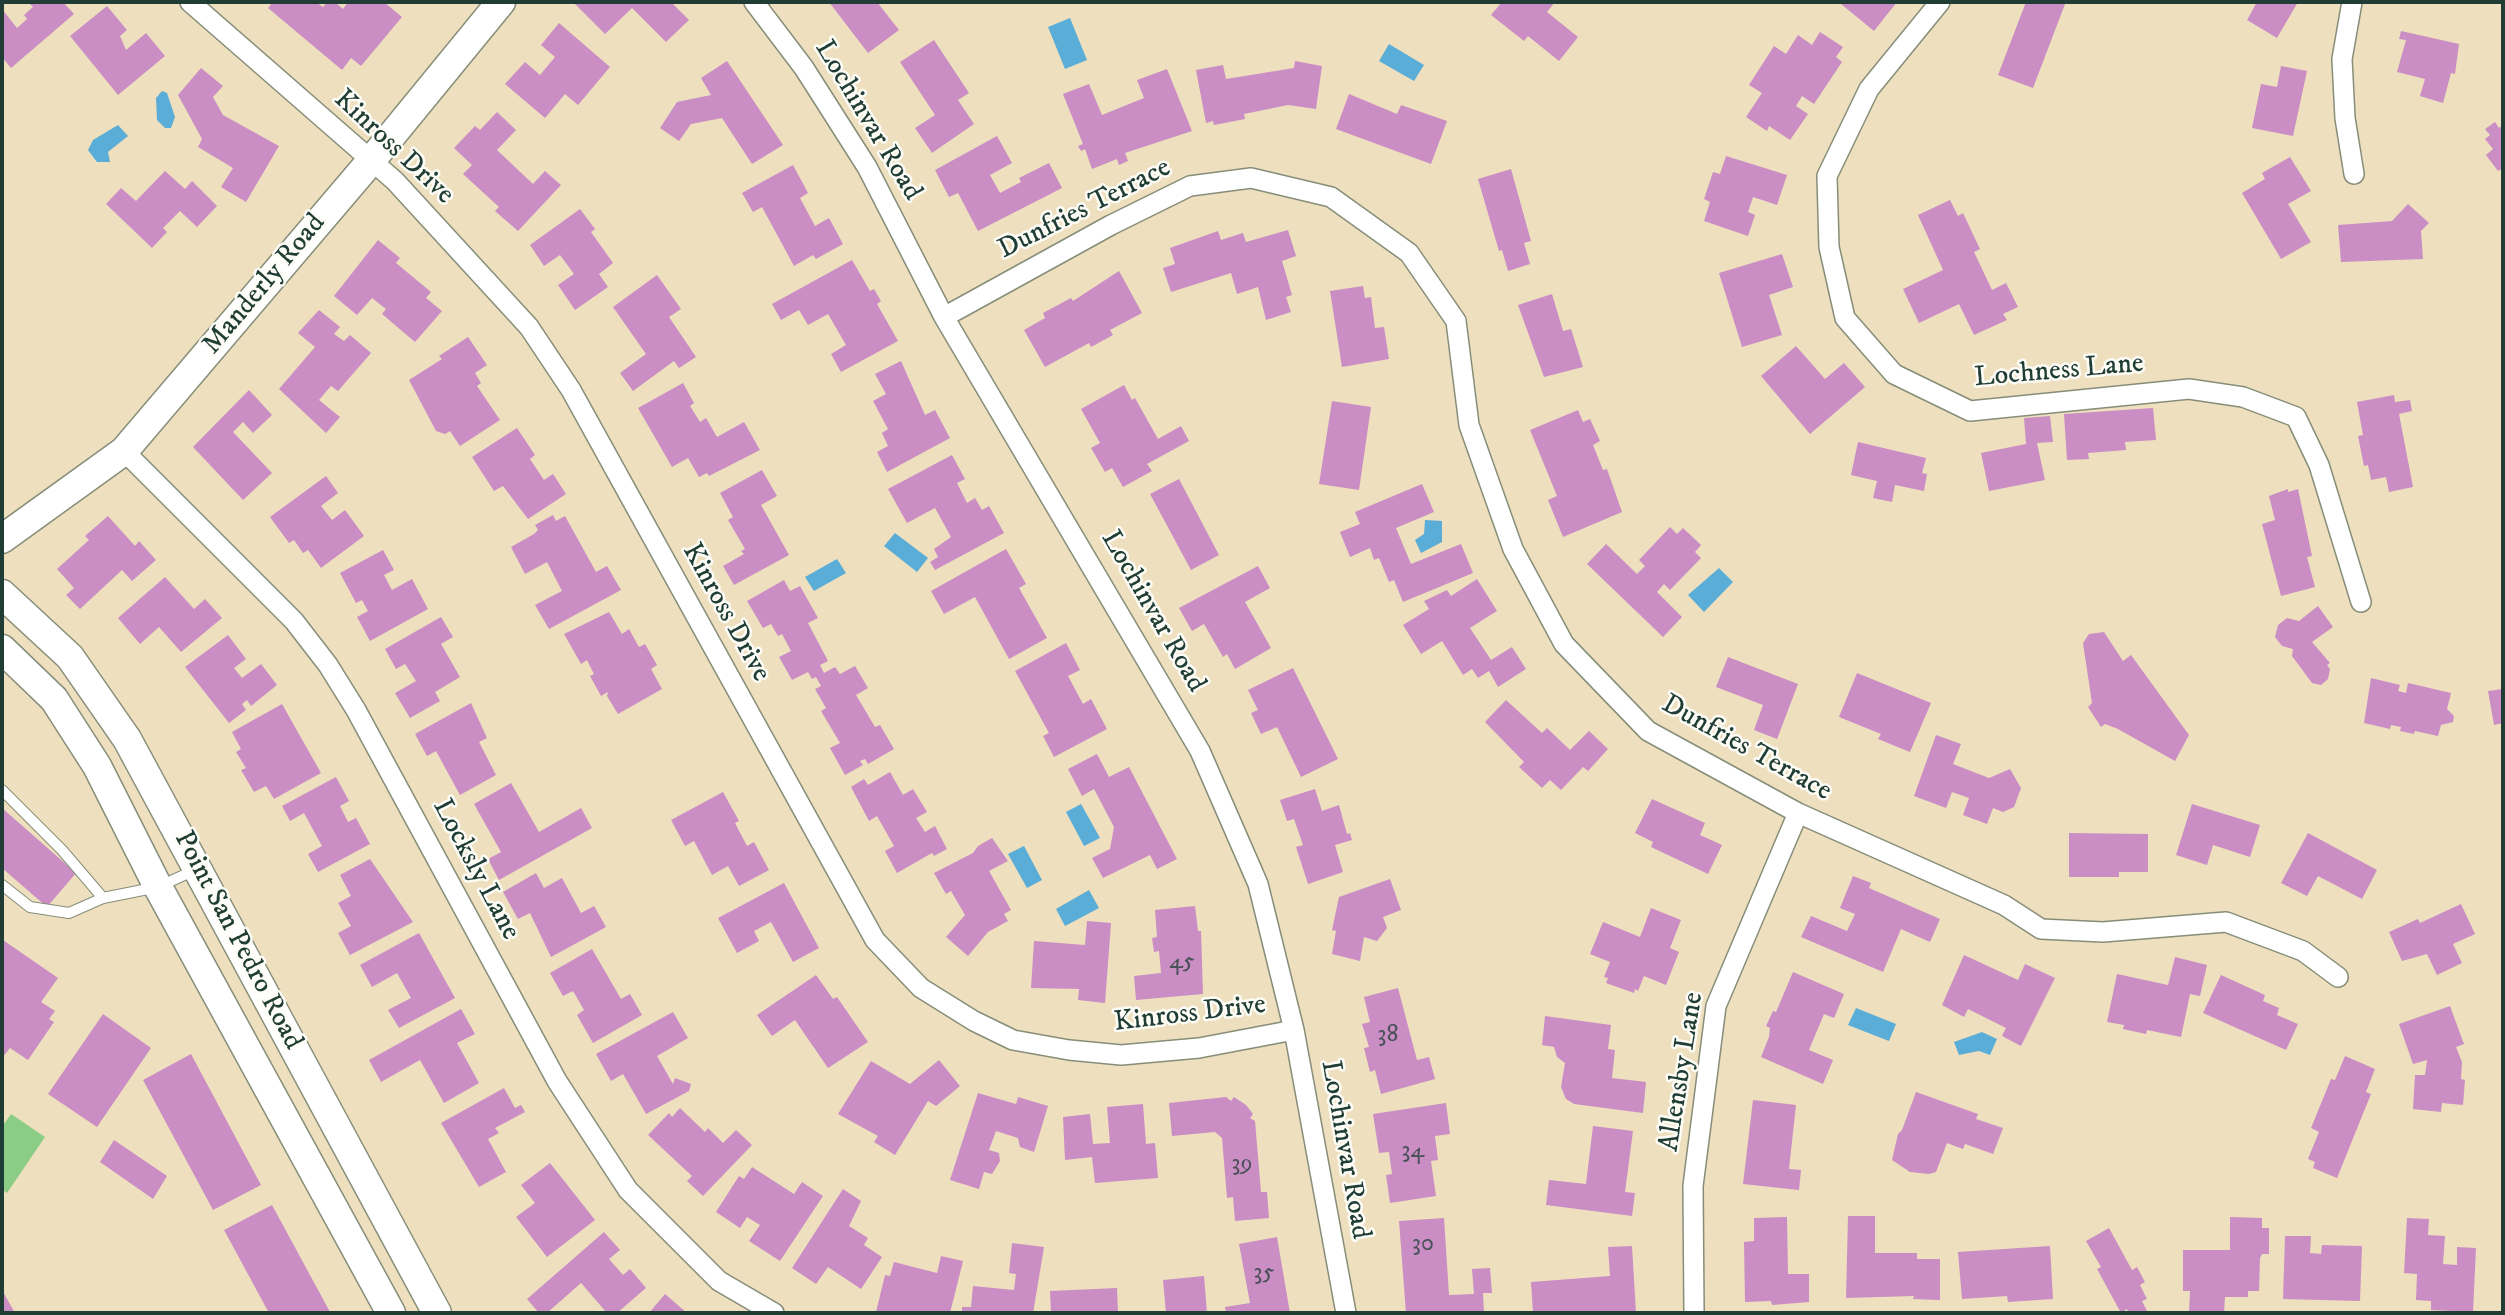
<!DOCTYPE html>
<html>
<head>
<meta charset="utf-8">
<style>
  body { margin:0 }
  #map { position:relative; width:2505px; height:1315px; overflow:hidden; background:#eedfbe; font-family:"IM FELL DW Pica",serif }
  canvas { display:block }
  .frame { position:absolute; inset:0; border:4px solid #1f3d34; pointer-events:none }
</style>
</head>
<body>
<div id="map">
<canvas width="2505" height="1315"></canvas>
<div class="frame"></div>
</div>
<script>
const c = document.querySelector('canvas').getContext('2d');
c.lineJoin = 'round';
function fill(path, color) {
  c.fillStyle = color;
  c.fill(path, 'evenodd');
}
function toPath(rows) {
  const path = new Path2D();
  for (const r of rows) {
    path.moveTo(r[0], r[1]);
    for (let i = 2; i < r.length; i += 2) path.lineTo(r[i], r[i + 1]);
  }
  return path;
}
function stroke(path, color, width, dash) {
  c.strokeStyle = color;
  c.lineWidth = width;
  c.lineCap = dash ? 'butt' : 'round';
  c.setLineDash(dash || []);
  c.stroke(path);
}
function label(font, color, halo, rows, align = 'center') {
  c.font = font + ' "IM FELL DW Pica",serif';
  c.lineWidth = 5;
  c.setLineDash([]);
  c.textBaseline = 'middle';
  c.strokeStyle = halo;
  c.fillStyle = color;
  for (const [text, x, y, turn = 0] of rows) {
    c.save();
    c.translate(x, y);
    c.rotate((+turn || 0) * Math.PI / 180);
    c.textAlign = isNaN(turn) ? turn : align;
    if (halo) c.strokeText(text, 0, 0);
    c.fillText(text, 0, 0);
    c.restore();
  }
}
fill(toPath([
  [11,1114,45,1137,7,1193,2,1189,2,1127]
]), '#8bcd84');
fill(toPath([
  [1070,18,1087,60,1065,69,1048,27],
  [1389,44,1424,65,1414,81,1379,61],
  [162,91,167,93,175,117,171,128,165,128,157,120,156,98],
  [118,125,128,136,108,152,110,162,97,162,88,150,93,140],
  [1425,520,1442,521,1442,542,1421,553,1415,540,1424,534],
  [895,533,928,558,917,572,884,546],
  [837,559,846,573,814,591,805,577],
  [1719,568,1733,582,1704,612,1688,595],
  [1081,804,1100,838,1084,846,1066,812],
  [1024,846,1042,880,1027,888,1008,854],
  [1089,890,1099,908,1065,926,1056,909],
  [1856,1008,1896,1024,1889,1041,1848,1025],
  [1982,1032,1997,1039,1990,1055,1979,1051,1959,1055,1954,1042]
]), '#5aadd6');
fill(toPath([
  [28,2,63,2,74,14,11,68,2,57,2,9,17,28,27,19,24,15,33,7],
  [273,2,316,2,323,7,327,2,335,2,343,9,348,2,384,2,402,17,361,66,351,58,342,70,268,8],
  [577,2,671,2,689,20,666,42,632,8,605,34,575,4],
  [829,2,877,2,899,30,868,53],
  [1502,2,1555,2,1547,12,1578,37,1559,61,1528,36,1524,41,1491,15],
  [1843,2,1897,2,1874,31,1841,4],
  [2026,2,2065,4,2033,88,1998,75],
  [2257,2,2298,2,2277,38,2247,20],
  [107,6,127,30,120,36,126,50,146,33,165,56,118,95,70,36],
  [559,23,610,67,578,105,565,94,545,118,505,84,525,62,540,75,555,57,541,45],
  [2401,31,2459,44,2455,74,2451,73,2443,103,2420,96,2425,79,2397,72,2406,40,2399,39],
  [1820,32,1843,47,1836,57,1842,62,1814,104,1802,96,1796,106,1808,114,1790,140,1769,126,1767,131,1746,117,1762,93,1749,85,1774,46,1786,54,1798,35,1812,45],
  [934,40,969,93,958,100,974,124,932,153,915,128,935,115,900,62],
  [727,61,783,145,752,164,722,118,691,124,679,141,660,128,677,102,711,95,701,78],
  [1295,61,1322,66,1316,109,1288,105,1244,114,1245,119,1214,125,1213,121,1206,123,1196,70,1223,65,1226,79,1294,68],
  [2281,66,2307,71,2293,136,2252,128,2261,84,2277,87],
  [201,68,223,86,213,97,223,115,279,146,246,202,221,187,233,168,198,147,202,139,178,95],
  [1167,69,1192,131,1125,153,1128,161,1119,165,1117,159,1092,169,1085,149,1081,151,1078,146,1083,144,1063,94,1089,84,1102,115,1144,98,1137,80],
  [1349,94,1397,114,1401,105,1447,121,1431,164,1336,129],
  [497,112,516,130,497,150,533,184,545,171,561,185,518,231,495,211,499,207,463,174,472,165,454,148,475,126,480,130],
  [2495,122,2499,128,2503,125,2503,168,2498,171,2486,155,2493,149,2485,139,2490,135,2485,129],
  [997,136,1012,163,990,175,1000,193,1021,182,1019,178,1049,163,1062,188,978,231,958,193,949,197,935,170],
  [1726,156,1787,175,1777,205,1753,197,1748,212,1755,215,1748,236,1704,221,1710,202,1704,199,1713,172,1720,174],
  [2290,157,2311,191,2288,204,2311,242,2281,259,2242,193,2265,179,2262,173],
  [793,165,808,193,800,198,815,226,829,218,843,244,816,259,813,255,794,266,762,207,753,212,742,193],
  [1511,169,1531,241,1524,243,1530,264,1508,271,1502,250,1499,251,1478,179],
  [165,171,185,189,192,181,217,206,197,227,180,211,163,228,167,232,152,248,106,204,121,188,136,201],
  [1950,200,1958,216,1963,213,1980,249,1974,252,1992,290,2006,283,2018,307,2003,314,2007,320,1974,335,1959,304,1919,323,1903,289,1943,270,1918,215],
  [2408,204,2429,223,2421,231,2423,259,2341,262,2338,225,2392,221],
  [580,209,595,229,591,232,613,263,599,274,608,287,575,310,558,285,574,274,560,255,544,266,530,245],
  [1288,230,1296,256,1282,261,1292,295,1286,297,1291,312,1266,320,1258,287,1237,294,1231,273,1171,292,1163,268,1175,264,1170,248,1218,231,1221,240,1243,233,1246,242],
  [378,240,400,258,396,263,431,292,426,298,442,311,415,342,382,314,386,309,372,298,357,315,334,296],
  [1782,254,1793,287,1769,295,1782,335,1742,347,1719,273],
  [852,260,870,291,874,289,881,301,877,304,898,341,841,372,831,354,846,345,828,314,808,325,799,310,781,320,772,304],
  [1119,271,1142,313,1110,330,1113,335,1091,347,1089,343,1045,367,1024,330,1045,318,1043,313,1071,298,1073,301],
  [657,275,681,309,669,317,696,357,679,368,674,361,633,391,620,373,646,354,613,307],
  [1363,286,1365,298,1371,297,1375,328,1384,327,1389,359,1342,367,1330,291],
  [1552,294,1563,331,1571,329,1583,367,1544,377,1518,305],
  [319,310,340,327,334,334,344,341,350,335,371,353,338,391,331,386,319,400,340,417,326,433,279,389,315,347,298,333],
  [468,337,487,365,475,373,481,383,477,386,500,420,460,446,450,431,445,434,436,431,409,380,442,359,439,356],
  [1796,346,1825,379,1844,363,1865,387,1810,434,1761,376],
  [901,361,925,415,935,410,950,438,887,472,877,452,888,446,882,433,888,429,873,401,886,394,875,374],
  [683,383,694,403,690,406,700,422,706,418,717,437,744,422,760,450,709,476,707,473,699,477,688,458,672,467,638,408],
  [1124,385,1132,400,1135,398,1158,439,1181,426,1189,441,1147,464,1152,471,1123,487,1112,468,1105,472,1091,448,1100,443,1081,409],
  [249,390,272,415,253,433,243,422,233,432,272,473,243,500,193,447],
  [2394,395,2395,402,2410,400,2412,411,2399,414,2413,487,2389,492,2386,477,2371,480,2368,465,2364,466,2358,436,2363,435,2357,402],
  [1332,401,1371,407,1359,490,1319,484],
  [2153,408,2156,440,2125,442,2126,450,2088,453,2089,459,2067,460,2064,414],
  [1578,410,1583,422,1590,419,1600,441,1593,445,1603,470,1607,469,1622,512,1563,537,1548,500,1557,496,1530,430],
  [2050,416,2053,442,2037,443,2045,480,1989,491,1981,453,2026,444,2024,418],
  [517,428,535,455,530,459,544,480,553,474,566,494,528,519,503,486,494,491,472,457],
  [1858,442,1926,458,1922,473,1927,474,1924,491,1895,485,1892,502,1873,498,1877,481,1851,475],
  [952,455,965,479,957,483,967,503,975,498,982,510,989,506,1004,533,935,570,930,562,938,557,934,549,951,537,935,508,907,523,888,489],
  [762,470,777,496,761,505,789,555,734,585,723,566,744,554,741,551,745,549,728,520,733,517,720,493],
  [326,476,338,493,321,506,332,520,345,510,364,536,321,568,308,550,303,553,294,540,289,543,270,517],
  [1179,479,1219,555,1191,570,1150,494],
  [1422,484,1434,512,1396,528,1411,564,1461,544,1473,573,1403,602,1394,580,1389,582,1379,558,1374,560,1370,548,1350,557,1340,532,1360,524,1355,512],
  [2288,489,2288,492,2298,489,2312,556,2307,557,2315,587,2281,596,2262,524,2275,520,2269,496],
  [553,515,556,521,565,516,596,572,607,566,621,590,549,629,535,605,562,591,547,562,525,574,511,547,534,534,538,530,535,525],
  [108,516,135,546,139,541,156,560,132,581,122,570,80,609,66,595,74,588,57,569,89,540,85,536],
  [1670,527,1677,534,1683,528,1701,545,1695,552,1701,558,1670,590,1664,584,1657,592,1682,617,1663,637,1587,564,1606,544,1637,574,1645,566,1639,560],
  [1006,549,1026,584,1019,588,1047,638,1009,659,975,597,944,614,931,591],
  [383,550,394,570,384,575,392,590,412,579,428,609,370,641,357,617,368,611,362,600,356,603,340,573],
  [1258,566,1270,588,1245,602,1271,648,1235,669,1227,654,1223,657,1204,624,1192,631,1179,608],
  [165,577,194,609,205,599,222,618,181,652,159,627,140,644,118,618],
  [1477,579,1497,611,1470,628,1491,660,1512,647,1526,669,1498,687,1489,671,1478,678,1472,669,1463,675,1442,641,1421,654,1403,625,1429,609,1424,601,1447,590,1451,596],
  [784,580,790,591,800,586,818,618,808,623,828,661,820,665,824,673,835,667,840,674,855,666,868,688,856,695,875,727,880,725,894,749,868,764,865,759,860,761,863,765,845,775,830,748,840,743,821,711,826,708,815,689,821,686,816,677,812,679,808,672,792,680,779,657,791,651,782,634,778,636,771,624,763,628,747,601],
  [2318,606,2333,627,2312,642,2330,663,2327,665,2330,669,2328,679,2321,685,2312,683,2292,656,2293,649,2282,646,2275,637,2278,625,2287,618,2299,621],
  [609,612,622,634,629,629,639,647,645,644,657,665,651,669,662,689,618,714,607,696,608,692,601,696,590,676,594,674,587,660,581,664,564,634],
  [441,617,453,637,441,644,460,677,435,692,440,701,410,718,395,693,416,681,405,664,396,669,385,649],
  [2104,632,2123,661,2131,655,2189,735,2175,761,2118,729,2105,724,2101,727,2088,707,2092,703,2083,643,2089,634],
  [228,635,246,659,234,668,242,678,261,664,277,685,251,706,247,700,242,704,246,710,229,723,185,667],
  [1066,643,1080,670,1068,676,1083,704,1091,699,1107,729,1054,757,1043,736,1049,733,1015,671],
  [1728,657,1798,684,1777,739,1754,730,1763,705,1716,687],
  [1293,668,1338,759,1301,777,1277,727,1261,734,1251,713,1258,710,1248,690],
  [1857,673,1931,703,1910,752,1878,739,1881,734,1839,717],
  [2371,678,2400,685,2398,691,2406,693,2408,683,2451,693,2447,709,2454,716,2453,722,2441,725,2438,736,2415,731,2414,734,2400,731,2401,727,2391,725,2390,729,2364,723],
  [2503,689,2503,723,2494,725,2488,691],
  [1506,700,1542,733,1547,728,1570,750,1589,731,1608,749,1588,771,1583,767,1561,790,1550,780,1542,788,1519,767,1524,762,1485,722],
  [471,703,487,738,479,742,496,775,460,795,436,751,427,756,415,734],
  [282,704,321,773,274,799,266,786,254,792,241,770,246,768,236,752,241,749,232,732],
  [1936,735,1961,744,1953,764,1989,778,2010,769,2021,788,2014,807,2003,812,1993,808,1987,824,1963,815,1969,798,1952,792,1946,808,1914,796],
  [1097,754,1109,777,1129,767,1177,859,1157,869,1150,855,1103,878,1092,858,1110,849,1114,827,1094,789,1082,796,1068,769],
  [890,772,903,795,913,789,927,812,916,818,925,832,935,826,947,849,934,856,932,853,897,873,885,851,894,846,877,816,869,821,851,787,864,779,868,785],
  [336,777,349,801,340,806,348,822,356,818,370,844,318,872,308,854,322,846,304,813,290,821,282,806],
  [511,783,539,832,581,808,592,828,499,880,488,859,501,852,474,804],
  [1315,789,1322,811,1339,805,1347,834,1350,833,1352,840,1335,845,1343,872,1308,884,1296,847,1303,845,1294,819,1287,821,1280,800],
  [723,792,739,821,735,823,747,846,754,842,769,870,739,886,728,866,712,875,694,841,685,846,671,820],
  [1652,799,1705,823,1700,835,1722,845,1708,874,1651,847,1653,842,1635,833],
  [2192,804,2260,825,2250,857,2213,845,2207,865,2176,855],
  [2,808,76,873,47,907,2,868],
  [2069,833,2148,834,2148,872,2119,872,2119,877,2069,877],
  [2308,833,2377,870,2362,899,2318,876,2307,896,2281,883],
  [992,838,1008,861,989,871,1011,910,1004,914,1008,921,988,932,968,956,946,937,965,915,951,891,946,894,934,873,973,853,978,846],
  [370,859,413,922,350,955,338,933,351,926,338,903,351,896,340,875],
  [536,873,544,888,562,878,581,913,594,906,606,927,551,957,530,913,518,919,503,892],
  [1853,876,1871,883,1869,888,1940,919,1930,942,1901,929,1883,972,1801,937,1811,916,1847,931,1855,914,1840,908],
  [1390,879,1401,910,1383,917,1387,928,1377,941,1364,937,1360,961,1332,954,1336,931,1332,930,1339,897],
  [784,883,819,948,793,962,771,922,754,931,759,941,737,953,718,918],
  [2461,904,2475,934,2453,944,2462,963,2437,975,2427,954,2402,961,2389,932,2418,919,2420,923],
  [1195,906,1198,931,1201,931,1203,994,1136,1000,1134,976,1161,973,1159,951,1154,952,1152,938,1157,937,1155,910],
  [1651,908,1681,920,1670,948,1679,952,1666,985,1644,976,1638,991,1635,989,1634,993,1606,983,1608,978,1604,977,1610,962,1590,954,1603,922,1640,937],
  [1087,921,1111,923,1105,1003,1078,1000,1079,989,1031,988,1034,941,1085,945],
  [419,933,455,998,399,1028,388,1010,411,998,397,973,372,987,360,965],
  [3,940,58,978,41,1002,55,1011,49,1019,54,1022,28,1060,10,1048,2,1058],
  [592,949,621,999,630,994,642,1015,593,1043,577,1015,584,1010,573,991,563,996,550,973],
  [1964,955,2018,980,2025,964,2055,978,2021,1046,2002,1036,2006,1028,1968,1009,1964,1017,1942,1005],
  [2175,957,2207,965,2200,996,2190,994,2181,1037,2147,1030,2146,1034,2123,1029,2124,1025,2107,1022,2117,974,2168,985],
  [1793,972,1844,994,1834,1018,1824,1014,1809,1050,1833,1060,1823,1084,1761,1057,1769,1037,1770,1028,1766,1026,1773,1011,1776,1012],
  [816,975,833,999,837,997,868,1042,828,1068,795,1020,772,1036,757,1015],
  [2221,975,2265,995,2263,1001,2279,1008,2277,1015,2298,1024,2286,1050,2203,1013],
  [1398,988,1417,1060,1429,1057,1435,1079,1381,1094,1375,1070,1370,1072,1364,1048,1369,1047,1362,1024,1370,1022,1364,997],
  [2450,1006,2464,1044,2456,1047,2462,1062,2461,1079,2465,1080,2463,1105,2442,1103,2441,1112,2413,1109,2415,1075,2425,1075,2427,1060,2413,1064,2399,1024],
  [461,1009,475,1034,457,1043,479,1083,444,1103,420,1060,381,1082,369,1060],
  [673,1012,688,1038,657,1056,673,1084,675,1078,691,1084,689,1091,646,1114,623,1074,611,1081,596,1054],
  [103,1014,151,1048,97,1127,48,1094],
  [1545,1016,1611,1025,1608,1049,1615,1050,1612,1078,1646,1082,1643,1113,1574,1104,1566,1099,1561,1087,1565,1063,1557,1057,1554,1047,1542,1045],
  [191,1054,261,1185,213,1210,143,1080],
  [2345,1056,2375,1069,2366,1092,2371,1094,2337,1178,2313,1168,2315,1162,2308,1159,2319,1132,2311,1128,2331,1079,2335,1080],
  [939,1060,960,1086,936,1106,928,1101,895,1155,874,1142,878,1136,838,1114,871,1061,910,1084],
  [504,1088,515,1108,521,1105,525,1112,495,1128,499,1133,488,1139,506,1172,479,1187,441,1123],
  [1916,1092,1978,1114,1976,1119,2003,1128,1993,1154,1965,1144,1963,1149,1947,1143,1936,1172,1929,1174,1910,1172,1892,1160,1898,1134,1902,1130],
  [978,1093,1016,1104,1018,1097,1048,1106,1034,1152,1020,1147,1018,1138,996,1131,989,1150,999,1153,1000,1161,992,1174,984,1172,979,1189,950,1180],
  [1226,1097,1231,1101,1234,1097,1246,1105,1253,1114,1250,1118,1255,1121,1261,1192,1267,1192,1269,1218,1235,1221,1233,1197,1227,1198,1222,1138,1215,1132,1172,1136,1169,1103],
  [1753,1100,1796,1105,1789,1169,1801,1170,1799,1190,1743,1184],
  [1446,1103,1450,1134,1435,1136,1438,1160,1431,1161,1436,1196,1390,1203,1386,1175,1392,1174,1389,1152,1379,1153,1373,1114],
  [1143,1104,1146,1144,1155,1143,1158,1178,1095,1183,1092,1157,1065,1160,1063,1117,1090,1114,1093,1144,1110,1143,1107,1107],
  [680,1108,705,1132,708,1128,723,1143,736,1130,752,1145,703,1196,687,1181,692,1176,648,1135,669,1113,672,1117],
  [1593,1126,1633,1131,1625,1192,1635,1193,1632,1216,1546,1205,1549,1180,1586,1184],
  [114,1140,167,1176,153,1199,100,1162],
  [550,1163,595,1220,547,1257,516,1217,535,1203,521,1185],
  [752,1167,794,1194,802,1182,823,1196,780,1261,749,1241,760,1225,747,1217,740,1228,716,1212,739,1176,744,1179],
  [843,1189,861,1201,849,1226,868,1238,864,1245,882,1257,861,1289,828,1267,816,1284,792,1268],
  [272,1205,330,1312,328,1313,269,1313,224,1230],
  [1848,1216,1875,1216,1875,1253,1917,1253,1917,1259,1940,1259,1940,1300,1913,1299,1914,1296,1846,1298],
  [1787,1217,1788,1274,1809,1274,1809,1302,1772,1305,1771,1301,1745,1302,1744,1242,1754,1241,1754,1218],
  [2230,1217,2262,1218,2262,1228,2269,1228,2269,1254,2262,1254,2260,1258,2259,1291,2248,1291,2248,1297,2225,1297,2224,1313,2189,1313,2190,1291,2183,1291,2183,1250,2230,1250],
  [1444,1218,1449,1295,1474,1294,1472,1269,1490,1268,1492,1293,1483,1293,1484,1313,1406,1313,1399,1221],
  [2407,1218,2429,1219,2428,1235,2445,1236,2443,1264,2457,1265,2457,1247,2476,1248,2473,1312,2431,1310,2431,1301,2416,1300,2417,1274,2404,1273],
  [2109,1228,2132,1270,2137,1267,2145,1282,2140,1285,2147,1299,2142,1301,2148,1313,2129,1313,2127,1309,2121,1313,2097,1269,2101,1267,2086,1241],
  [604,1232,620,1250,609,1259,623,1275,630,1269,646,1288,617,1313,607,1313,581,1283,547,1313,539,1313,527,1299],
  [2285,1236,2311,1236,2310,1253,2321,1254,2322,1245,2362,1246,2360,1301,2283,1299],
  [1277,1237,1290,1313,1226,1313,1225,1307,1250,1303,1239,1244],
  [1012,1243,1044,1247,1033,1313,962,1313,962,1307,971,1307,973,1286,1014,1290,1016,1274,1009,1273],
  [1632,1246,1636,1313,1533,1313,1531,1282,1610,1276,1608,1247],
  [2050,1246,2053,1299,2008,1302,2007,1296,1962,1299,1958,1252],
  [941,1256,963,1261,950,1313,876,1312,885,1275,890,1276,894,1262,937,1273],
  [1204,1276,1207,1313,1166,1313,1163,1280],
  [1117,1288,1118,1313,1051,1313,1050,1291],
  [2,1290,15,1313,2,1313],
  [665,1294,687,1313,649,1313]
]), '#ca8ec4');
const lane = toPath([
  [2,790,62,850,103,898],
  [2,885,30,907,69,913,103,898,158,887,195,870]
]);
const street = toPath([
  [190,2,395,181,529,327,571,390,875,940,921,988,974,1021,1013,1040,1069,1050,1121,1055,1199,1048,1294,1030],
  [754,2,804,68,867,167,944,317,1200,751,1258,884,1294,1030,1346,1313],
  [1940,2,1869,89,1827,176,1829,247,1845,318,1894,374,1970,411,2189,389,2243,397,2296,417,2319,465,2361,602],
  [2352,2,2342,59,2345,118,2354,174],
  [944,317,1111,225,1190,186,1251,178,1331,197,1409,253,1456,321,1469,425,1513,549,1564,644,1648,731,1798,813,2004,905,2041,929,2103,932,2226,922,2303,951,2338,977],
  [124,451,294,621,328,665,356,710,557,1081,628,1190,719,1281,774,1313],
  [1694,1313,1693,1186,1716,1006,1798,813]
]);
const secondary = toPath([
  [2,539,124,451,370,162,501,2],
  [2,594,70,657,127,739,437,1313],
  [2,649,54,699,97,766,158,887,391,1313]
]);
stroke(lane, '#868e79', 12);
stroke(street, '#868e79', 22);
stroke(secondary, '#868e79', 31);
stroke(lane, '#fff', 10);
stroke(street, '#fff', 19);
stroke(secondary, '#fff', 28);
label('24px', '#4a5158', null, [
  ["45",1182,963],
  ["38",1388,1036],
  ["34",1413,1152],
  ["39",1242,1165],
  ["30",1423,1245],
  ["35",1264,1274]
]);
label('28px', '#1f3d34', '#fdfcf7', [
  ["Lochinvar Road",867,121,59],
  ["Kinross Drive",393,148,43],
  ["Dunfries Terrace",1085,210,-27],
  ["Manderly Road",265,285,-50],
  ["Lochness Lane",2059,372,-5],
  ["Lochinvar Road",1152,612,60],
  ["Kinross Drive",725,613,61],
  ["Dunfries Terrace",1746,749,29],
  ["Locksly Lane",475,870,62],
  ["Point San Pedro Road",237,941,62],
  ["Kinross Drive",1190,1015,-7],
  ["Allensby Lane",1683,1072,-81],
  ["Lochinvar Road",1344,1150,80]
]);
</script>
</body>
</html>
